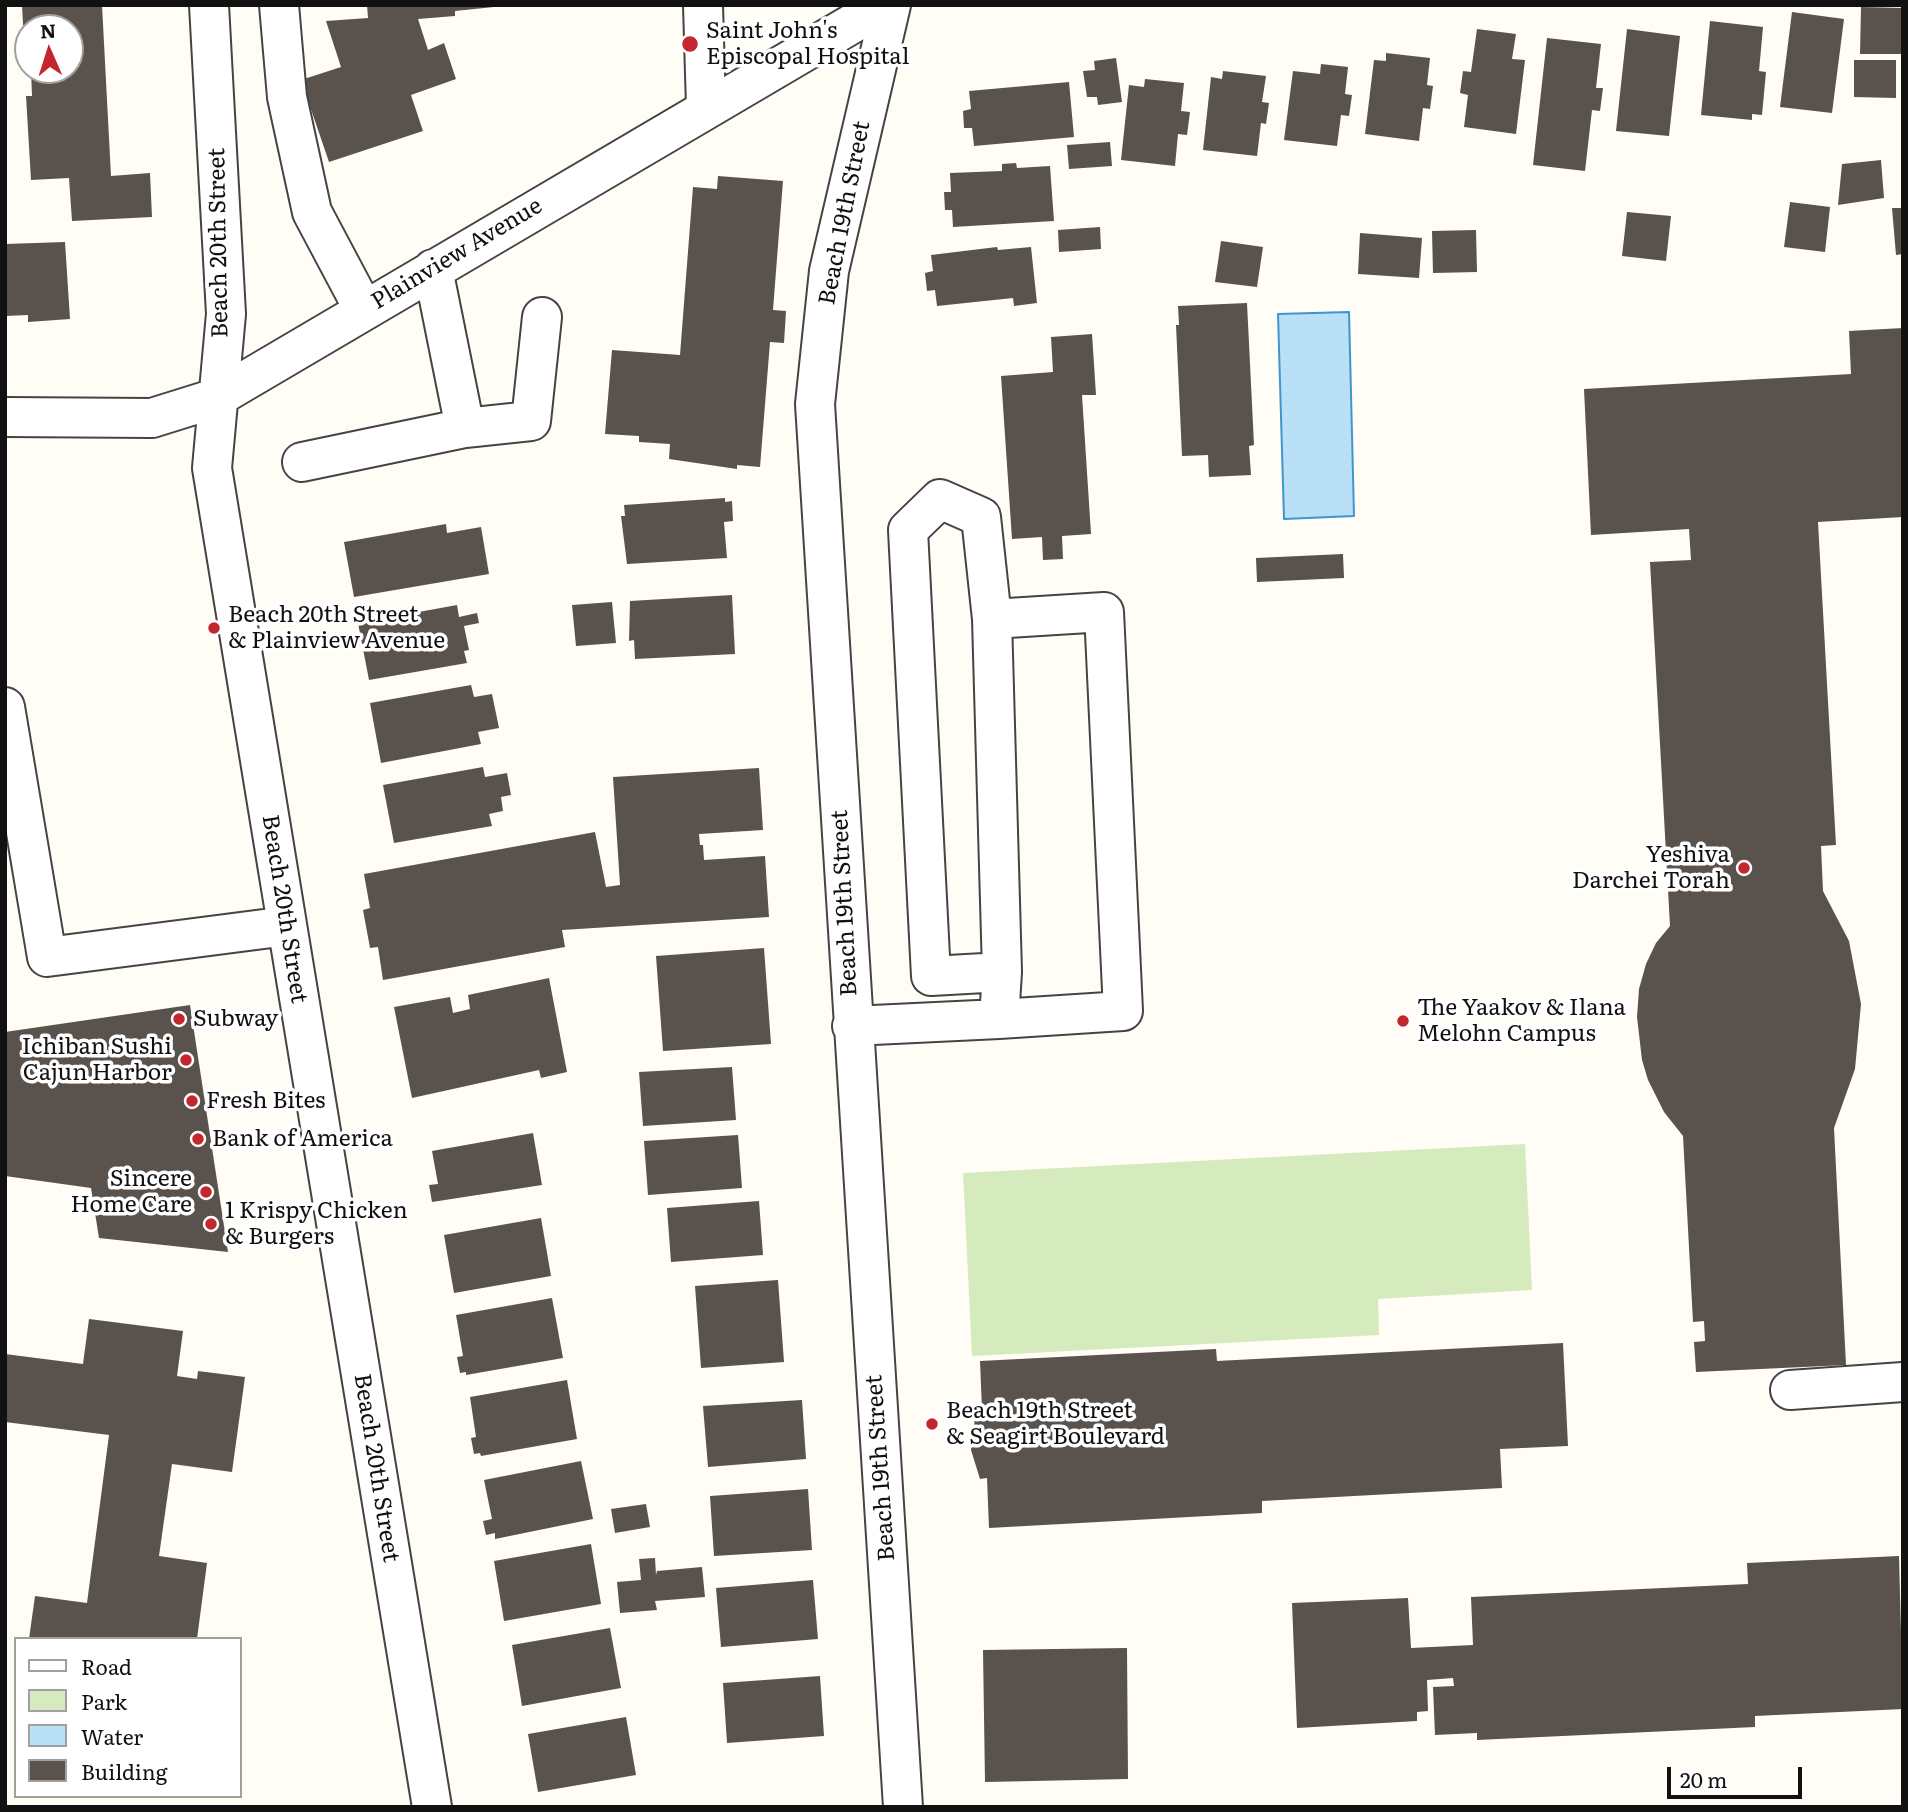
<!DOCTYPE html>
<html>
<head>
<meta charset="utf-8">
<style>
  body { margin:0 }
  #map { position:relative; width:1908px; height:1812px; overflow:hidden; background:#fffdf5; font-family:Literata,serif }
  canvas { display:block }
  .frame { position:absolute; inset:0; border:7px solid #111; pointer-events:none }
  .legend { position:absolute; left:14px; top:1637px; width:228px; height:161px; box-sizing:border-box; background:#fff; border:2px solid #a0a0a0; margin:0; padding:9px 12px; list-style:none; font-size:21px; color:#111 }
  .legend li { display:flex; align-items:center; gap:14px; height:35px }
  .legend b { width:35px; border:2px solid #a0a0a0 }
  .north { position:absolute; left:14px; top:14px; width:70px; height:70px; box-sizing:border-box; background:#fff; border:2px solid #a0a0a0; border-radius:50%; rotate:357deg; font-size:19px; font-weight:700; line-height:28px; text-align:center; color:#111 }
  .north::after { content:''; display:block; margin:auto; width:24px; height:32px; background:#c4262e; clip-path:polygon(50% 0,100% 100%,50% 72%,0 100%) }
  .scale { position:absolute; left:1667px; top:1767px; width:135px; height:32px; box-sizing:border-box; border:4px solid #111; border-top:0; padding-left:9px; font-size:21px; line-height:24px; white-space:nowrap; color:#111; -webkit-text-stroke:5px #fff; paint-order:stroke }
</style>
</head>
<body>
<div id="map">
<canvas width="1908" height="1812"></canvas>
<div class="frame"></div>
<ul class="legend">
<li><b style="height:9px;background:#fff"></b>Road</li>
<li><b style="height:19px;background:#d5ebbd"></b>Park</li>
<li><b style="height:19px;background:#b9e0f7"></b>Water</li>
<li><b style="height:19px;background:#5a524d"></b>Building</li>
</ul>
<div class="north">N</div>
<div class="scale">20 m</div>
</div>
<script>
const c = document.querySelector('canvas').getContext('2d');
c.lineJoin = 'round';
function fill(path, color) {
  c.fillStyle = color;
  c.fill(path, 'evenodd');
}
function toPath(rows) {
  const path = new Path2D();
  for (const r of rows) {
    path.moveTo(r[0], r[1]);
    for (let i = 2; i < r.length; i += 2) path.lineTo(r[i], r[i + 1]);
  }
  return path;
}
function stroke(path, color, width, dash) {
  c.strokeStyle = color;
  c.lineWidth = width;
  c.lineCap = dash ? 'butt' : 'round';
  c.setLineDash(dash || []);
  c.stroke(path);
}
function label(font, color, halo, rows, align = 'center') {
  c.font = font + ' Literata,serif';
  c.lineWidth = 7;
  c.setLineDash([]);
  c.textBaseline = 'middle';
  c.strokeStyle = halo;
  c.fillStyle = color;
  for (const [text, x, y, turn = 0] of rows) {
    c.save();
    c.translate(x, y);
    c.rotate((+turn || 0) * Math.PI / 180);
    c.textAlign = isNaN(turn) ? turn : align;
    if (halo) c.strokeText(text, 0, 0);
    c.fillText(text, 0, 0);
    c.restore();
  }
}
fill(toPath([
  [1525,1144,1532,1290,1378,1299,1379,1335,972,1356,963,1173]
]), '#d5ebbd');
const water = toPath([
  [1349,312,1354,516,1284,519,1278,314,1349,312]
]);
fill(water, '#b9e0f7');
stroke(water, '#3f96cf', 2);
fill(toPath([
  [22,5,102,5,111,176,150,173,152,217,72,221,69,178,31,180,26,96,32,96,31,70,70,70,70,28,28,28,28,60,25,60],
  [367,5,494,7,455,11,455,16,418,19,428,50,444,43,456,79,411,95,423,131,329,162,301,80,341,67,326,21,368,18],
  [1861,7,1903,8,1903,54,1860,54],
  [1792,12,1844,19,1832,113,1780,107],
  [1710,21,1763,27,1759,71,1766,72,1762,115,1752,114,1752,120,1701,115],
  [1477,29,1516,34,1512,59,1525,60,1516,134,1464,127,1468,95,1460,93,1463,71,1471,72],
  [1627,29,1680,36,1669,136,1616,131],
  [1547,38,1601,44,1596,88,1603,88,1600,111,1592,110,1585,171,1533,165],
  [1386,53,1430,58,1427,85,1433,86,1430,109,1423,108,1419,141,1365,134,1374,60,1386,61],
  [1116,58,1122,102,1098,105,1097,97,1087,97,1083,71,1095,70,1094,61],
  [1854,60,1896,60,1896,98,1854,97],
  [1321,64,1348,67,1345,94,1352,95,1349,116,1341,115,1337,146,1284,140,1293,71,1320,74],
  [1223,71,1266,76,1262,102,1269,103,1266,124,1261,123,1257,156,1203,150,1211,77,1222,79],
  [1145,79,1184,83,1181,111,1190,112,1187,135,1178,134,1175,166,1121,160,1129,85,1144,87],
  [1069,82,1074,137,974,146,972,128,964,128,963,111,971,109,969,91],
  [1110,142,1112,166,1069,169,1067,145],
  [1881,160,1884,198,1838,205,1842,164],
  [1016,163,1017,168,1050,166,1054,221,953,227,952,210,945,210,944,192,951,192,950,173,1002,171,1002,164],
  [718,176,783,181,773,310,786,311,784,343,770,342,760,467,737,465,737,469,669,459,670,444,639,442,639,436,605,434,612,350,680,355,693,187,717,189],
  [1790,202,1830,207,1825,252,1784,247],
  [1892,208,1903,208,1903,254,1896,255],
  [1627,212,1671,216,1666,261,1622,256],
  [1100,227,1101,249,1059,252,1058,230],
  [1476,230,1477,272,1433,273,1432,231],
  [1360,233,1422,238,1419,278,1358,274],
  [1221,241,1263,247,1257,287,1215,282],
  [65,242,70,319,28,322,28,315,5,316,5,244],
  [997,247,998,250,1031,247,1037,303,1014,306,1013,298,937,306,935,290,927,291,925,273,933,271,931,255],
  [1247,303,1254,445,1249,446,1251,475,1209,477,1208,455,1182,456,1176,325,1179,325,1178,306],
  [1903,328,1903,517,1818,522,1836,845,1821,846,1823,891,1849,941,1861,1004,1855,1069,1834,1128,1846,1365,1696,1372,1694,1342,1705,1341,1704,1321,1693,1322,1683,1136,1664,1112,1648,1080,1642,1060,1637,1017,1639,989,1646,964,1656,943,1670,926,1650,562,1691,560,1689,529,1591,535,1584,389,1851,374,1849,331],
  [1092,334,1096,395,1082,395,1091,534,1062,536,1063,559,1043,560,1042,537,1012,539,1001,376,1053,372,1051,337],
  [725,498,725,502,732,501,733,521,724,522,727,558,627,564,621,516,625,516,624,505],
  [446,524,447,533,481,527,489,574,354,597,344,542],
  [1343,554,1344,578,1257,582,1256,558],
  [732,595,735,654,635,659,634,640,629,641,630,601],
  [612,602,616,643,576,646,572,605],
  [457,605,459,617,477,613,479,623,464,626,469,650,464,651,467,663,369,680,358,623],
  [471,685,474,697,492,694,499,728,478,732,481,744,381,763,370,703],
  [483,767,485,777,507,773,511,795,501,797,503,811,489,814,492,826,394,843,383,785],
  [759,768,763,830,699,834,700,845,703,845,704,860,765,856,769,917,562,930,565,947,383,980,378,947,370,948,363,910,370,908,364,874,595,832,606,887,620,885,613,777],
  [764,948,771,1044,663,1051,656,956],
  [549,978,567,1072,541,1078,539,1070,412,1098,394,1007,450,997,453,1013,470,1009,468,995],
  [190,1005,228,1252,99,1238,91,1188,5,1176,5,1032],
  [732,1067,736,1120,643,1126,639,1072],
  [533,1133,542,1185,432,1202,429,1185,438,1184,432,1151],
  [738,1135,742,1188,648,1195,644,1141],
  [759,1201,763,1255,671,1262,667,1208],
  [541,1218,551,1276,454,1293,444,1235],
  [778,1280,784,1362,701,1368,695,1286],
  [552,1298,563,1358,466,1375,466,1372,460,1373,457,1357,463,1356,456,1315],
  [89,1319,183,1331,177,1376,197,1379,198,1371,245,1377,232,1472,172,1464,159,1556,207,1563,197,1639,29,1639,35,1596,87,1603,109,1435,5,1422,5,1354,83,1364],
  [1563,1343,1568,1446,1500,1449,1502,1488,1262,1501,1262,1513,989,1528,987,1478,980,1479,971,1450,976,1410,982,1410,980,1361,1216,1349,1217,1361],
  [567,1380,577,1439,481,1456,480,1453,474,1454,471,1438,476,1437,470,1397],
  [802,1400,806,1459,708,1467,703,1406],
  [581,1461,593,1519,495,1539,495,1533,486,1535,483,1521,492,1519,484,1480],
  [808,1489,812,1550,714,1556,710,1496],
  [646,1504,650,1527,615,1533,611,1509],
  [591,1544,601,1604,504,1621,494,1561],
  [1899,1556,1903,1709,1755,1716,1755,1727,1477,1740,1477,1733,1435,1735,1433,1687,1454,1686,1453,1678,1427,1680,1428,1711,1417,1712,1417,1721,1297,1728,1292,1603,1408,1598,1411,1648,1473,1645,1471,1597,1748,1584,1747,1563],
  [655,1558,656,1575,657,1571,702,1567,705,1597,655,1601,657,1610,620,1613,617,1582,641,1580,639,1559],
  [813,1580,818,1639,721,1647,716,1588],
  [610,1628,621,1688,522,1706,512,1645],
  [1127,1648,1128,1779,985,1782,983,1650],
  [820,1676,824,1736,727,1743,723,1683],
  [626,1717,636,1775,538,1792,528,1734]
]), '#5a524d');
const minor = toPath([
  [209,5,226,314,212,468,432,1807],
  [279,5,287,97,312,212,364,310],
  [703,5,706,108],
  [891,5,829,271,815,404,903,1807],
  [433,269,465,428],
  [5,417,152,418,216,398,884,5],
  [302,462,465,428,531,421,542,317],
  [992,619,1002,972],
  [5,707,47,957,287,926],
  [852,1026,999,1019,1123,1011,1104,612,992,619,981,517,940,499,908,530,931,976,1002,972,999,1019],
  [1790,1390,1903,1382]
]);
stroke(minor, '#444', 42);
stroke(minor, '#fff', 38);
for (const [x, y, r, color] of [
  [690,44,9,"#c4262e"],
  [214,628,7,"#c4262e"],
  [1744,868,7,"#c4262e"],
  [179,1019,7,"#c4262e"],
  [1403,1021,7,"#c4262e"],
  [186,1060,7,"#c4262e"],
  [192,1101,7,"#c4262e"],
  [198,1139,7,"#c4262e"],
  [206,1192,7,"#c4262e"],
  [211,1224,7,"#c4262e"],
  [932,1424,7,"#c4262e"]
]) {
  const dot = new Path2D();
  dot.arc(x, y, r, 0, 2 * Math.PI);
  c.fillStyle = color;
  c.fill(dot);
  stroke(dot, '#fff', 2.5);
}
label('23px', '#111', '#fff', [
  ["Saint John's",706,31],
  ["Episcopal Hospital",706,57],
  ["Beach 20th Street",228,615],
  ["& Plainview Avenue",228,641],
  ["Yeshiva",1730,855,"right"],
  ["Darchei Torah",1730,881,"right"],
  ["The Yaakov & Ilana",1417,1008],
  ["Melohn Campus",1417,1034],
  ["Subway",193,1019],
  ["Ichiban Sushi",172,1047,"right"],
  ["Cajun Harbor",172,1073,"right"],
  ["Fresh Bites",206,1101],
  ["Bank of America",212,1139],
  ["Sincere",192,1179,"right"],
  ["Home Care",192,1205,"right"],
  ["1 Krispy Chicken",225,1211],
  ["& Burgers",225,1237],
  ["Beach 19th Street",946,1411],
  ["& Seagirt Boulevard",946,1437]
], 'left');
label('23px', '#111', '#fff', [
  ["Beach 19th Street",845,213,-79],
  ["Beach 20th Street",219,243,-91],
  ["Plainview Avenue",457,254,-31],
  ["Beach 19th Street",845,903,-93],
  ["Beach 20th Street",284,909,81],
  ["Beach 20th Street",376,1468,81],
  ["Beach 19th Street",881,1468,-94]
]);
</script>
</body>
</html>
